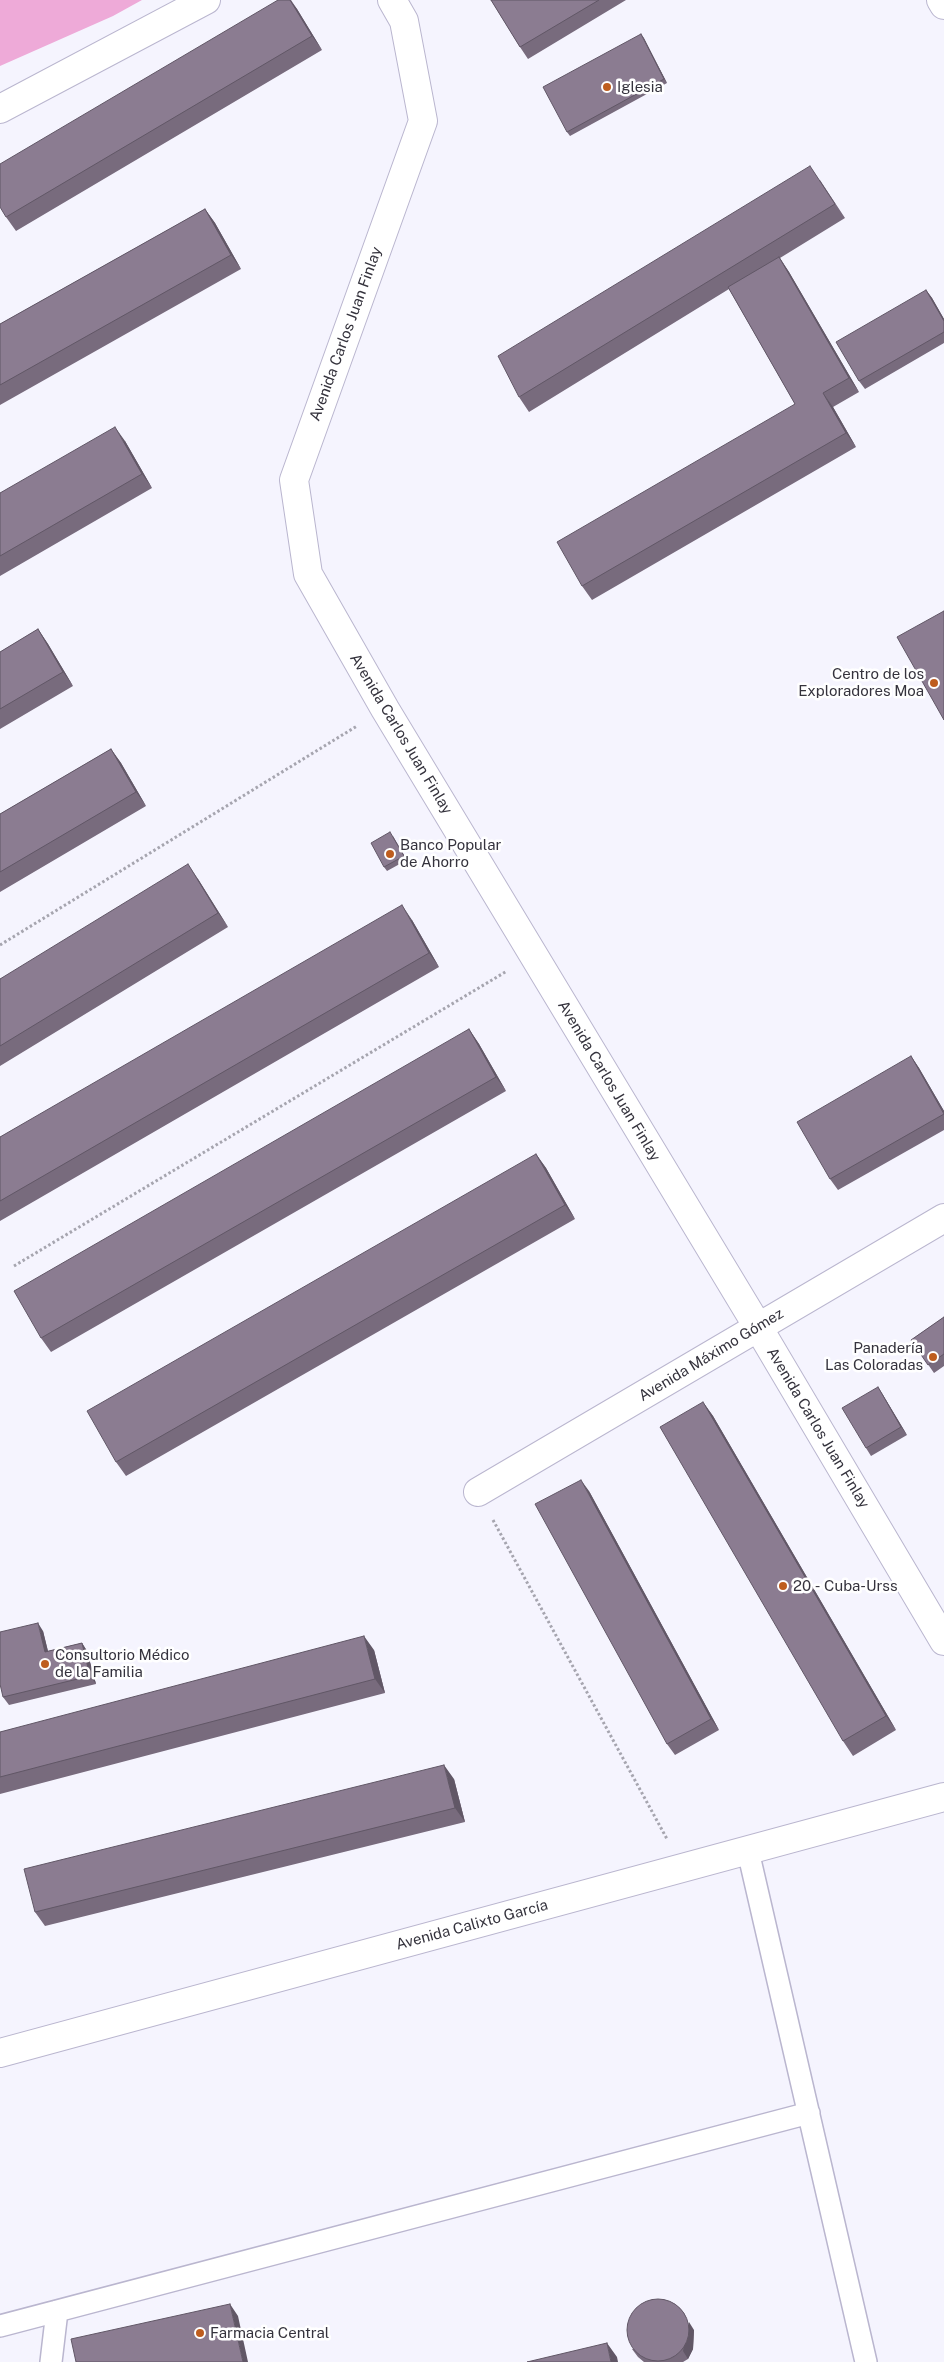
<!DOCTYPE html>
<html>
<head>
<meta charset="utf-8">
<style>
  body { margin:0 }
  canvas { display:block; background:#f5f4fe }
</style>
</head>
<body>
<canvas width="944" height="2362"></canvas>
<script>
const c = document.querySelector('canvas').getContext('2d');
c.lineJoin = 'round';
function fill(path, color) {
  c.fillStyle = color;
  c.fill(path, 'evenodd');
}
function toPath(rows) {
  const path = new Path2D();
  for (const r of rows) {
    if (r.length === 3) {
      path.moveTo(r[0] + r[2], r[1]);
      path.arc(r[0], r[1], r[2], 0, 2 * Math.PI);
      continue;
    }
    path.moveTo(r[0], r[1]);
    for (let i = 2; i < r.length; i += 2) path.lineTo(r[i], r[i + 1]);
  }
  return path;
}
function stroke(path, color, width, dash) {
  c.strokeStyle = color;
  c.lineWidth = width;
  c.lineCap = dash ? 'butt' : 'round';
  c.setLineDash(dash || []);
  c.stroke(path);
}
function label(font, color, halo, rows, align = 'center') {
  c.font = font + ' "Public Sans",sans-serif';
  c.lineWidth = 5;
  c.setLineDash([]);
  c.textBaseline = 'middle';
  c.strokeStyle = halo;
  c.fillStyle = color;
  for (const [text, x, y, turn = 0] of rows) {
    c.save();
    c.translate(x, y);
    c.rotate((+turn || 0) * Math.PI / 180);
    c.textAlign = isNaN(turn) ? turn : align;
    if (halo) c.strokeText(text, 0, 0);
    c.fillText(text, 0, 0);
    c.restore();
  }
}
fill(toPath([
  [0,0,142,0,113,16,0,66]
]), '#eeaad8');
const lane = toPath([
  [748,1851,866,2362],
  [0,2326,809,2113],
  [51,2362,57,2311]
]);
const street = toPath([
  [392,0,404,21,423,121,294,480,308,574,385,709,758,1327,944,1641],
  [941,0,944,5],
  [0,109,206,0],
  [478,1492,944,1218]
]);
const secondary = toPath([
  [0,2053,944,1797]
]);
stroke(lane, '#bab6cf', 24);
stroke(street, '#bab6cf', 30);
stroke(secondary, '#bab6cf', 30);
stroke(toPath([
  [0,945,357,726],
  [14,1266,507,971],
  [493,1520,667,1839]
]), '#a6a5af', 3, [2.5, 2.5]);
stroke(lane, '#fff', 21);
stroke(street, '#fff', 28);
stroke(secondary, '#fff', 28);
fill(toPath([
  [278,0,291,0,297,9,322,50,16,231,6,217],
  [491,0,626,0,528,59,520,47],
  [641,34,667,83,570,136,567,132],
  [820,180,845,218,780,258,789,272,859,392,833,407,856,447,592,600,582,586,795,404,729,289,529,412,519,397],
  [205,209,215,223,241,269,0,405,0,324],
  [926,290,932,298,944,319,944,343,865,389,859,381],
  [125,441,152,488,0,576,0,493],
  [38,629,48,644,73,686,0,729,0,652],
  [111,749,121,763,146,806,0,892,0,814],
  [393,836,407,860,387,871,384,867],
  [198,879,228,927,0,1066,0,979],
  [412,920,439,967,0,1221,0,1137],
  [469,1029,479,1044,506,1091,51,1352,41,1338],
  [911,1056,919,1068,944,1111,944,1130,838,1190,830,1179],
  [536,1154,546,1168,575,1219,126,1476,116,1462],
  [944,1317,944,1366,934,1373,911,1340],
  [878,1387,883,1395,907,1435,871,1456,866,1448],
  [703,1402,713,1416,896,1730,853,1756,843,1741],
  [589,1491,719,1730,675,1755,667,1744],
  [43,1631,48,1651,82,1643,87,1651,96,1684,9,1705,3,1697],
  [374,1650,385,1693,0,1794,0,1732],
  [454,1779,465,1822,45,1926,35,1912],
  [694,2330,693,2349,688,2359,683,2362,644,2362,638,2357,632,2349]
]), '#786b7d');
fill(toPath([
  [290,0,297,9,322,50,312,36],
  [641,34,644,38,667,83,664,79],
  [205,209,215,223,241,269,231,255],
  [779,257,789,272,859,392,849,378],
  [926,290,932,298,944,319,944,321],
  [823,393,833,407,856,447,846,433],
  [115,427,125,441,152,488,142,474],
  [38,629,48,644,73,686,63,672],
  [111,749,121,763,146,806,136,792],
  [188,864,198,879,228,927,218,913],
  [402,905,412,920,439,967,429,953],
  [469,1029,479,1044,506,1091,496,1077],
  [911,1056,919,1068,944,1111,944,1113],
  [536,1154,546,1168,575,1219,565,1205],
  [878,1387,883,1395,907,1435,901,1427],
  [703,1402,713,1416,896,1730,886,1716],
  [581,1480,589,1491,719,1730,711,1719],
  [38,1623,43,1631,50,1660,45,1652],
  [364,1636,374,1650,385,1693,375,1679],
  [82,1643,87,1651,96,1684,90,1676],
  [444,1765,454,1779,465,1822,455,1808],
  [230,2304,238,2316,248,2362,243,2362],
  [689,2322,694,2330,693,2349,688,2359,683,2351],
  [607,2343,617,2357,618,2362,611,2362]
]), '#615766');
const building = toPath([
  [278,0,290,0,312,36,6,217,0,207,0,164,278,0],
  [491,0,599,0,520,47,491,0],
  [641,34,664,79,567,132,543,87,641,34],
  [810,166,835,204,519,397,498,356,810,166],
  [205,209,231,255,0,385,0,324,205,209],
  [779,257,849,378,823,393,846,433,582,586,557,542,795,404,728,287,779,257],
  [926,290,944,321,944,332,859,381,836,342,926,290],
  [115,427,142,474,0,556,0,493,115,427],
  [944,611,944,720,897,637,944,611],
  [38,629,63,672,0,709,0,652,38,629],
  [111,749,136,792,0,872,0,814,111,749],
  [390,832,404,856,384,867,371,843,390,832],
  [188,864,218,913,0,1046,0,979,188,864],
  [402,905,429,953,0,1201,0,1137,402,905],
  [469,1029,496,1077,41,1338,14,1291,469,1029],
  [911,1056,944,1114,830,1179,797,1122,911,1056],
  [536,1154,565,1205,116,1462,87,1411,536,1154],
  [944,1317,944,1354,928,1365,911,1340,944,1317],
  [878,1387,901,1427,866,1448,842,1408,878,1387],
  [703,1402,886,1716,843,1741,660,1427,703,1402],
  [581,1480,711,1719,667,1744,535,1504,581,1480],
  [38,1623,45,1652,82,1643,90,1676,3,1697,0,1684,0,1632,38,1623],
  [364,1636,375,1679,0,1777,0,1732,364,1636],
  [444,1765,455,1808,35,1912,24,1869,444,1765],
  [658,2330,31],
  [230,2304,243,2362,76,2362,71,2339,230,2304],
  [607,2343,611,2362,527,2362,607,2343]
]);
fill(building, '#8b7c91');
stroke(building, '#615766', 1);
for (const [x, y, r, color] of [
  [607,87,5,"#be5d1e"],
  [934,683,5,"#be5d1e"],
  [390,854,5,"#be5d1e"],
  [933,1357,5,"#be5d1e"],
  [783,1586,5,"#be5d1e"],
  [45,1664,5,"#be5d1e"],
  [200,2333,5,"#be5d1e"]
]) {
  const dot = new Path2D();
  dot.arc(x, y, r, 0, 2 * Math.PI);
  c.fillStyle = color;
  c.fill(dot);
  stroke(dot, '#fff', 2);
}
label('15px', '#35333d', '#fff', [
  ["Iglesia",617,87],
  ["Centro de los",924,674,"right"],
  ["Exploradores Moa",924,691,"right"],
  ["Banco Popular",400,845],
  ["de Ahorro",400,862],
  ["Panadería",923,1348,"right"],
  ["Las Coloradas",923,1365,"right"],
  ["20 - Cuba-Urss",793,1586],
  ["Consultorio Médico",55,1655],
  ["de la Familia",55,1672],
  ["Farmacia Central",210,2333]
], 'left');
label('15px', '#35333d', '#fff', [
  ["Avenida Carlos Juan Finlay",346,334,-70],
  ["Avenida Carlos Juan Finlay",401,734,59],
  ["Avenida Carlos Juan Finlay",609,1081,59],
  ["Avenida Máximo Gómez",711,1355,-31],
  ["Avenida Carlos Juan Finlay",818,1428,59],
  ["Avenida Calixto García",472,1925,-15]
]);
</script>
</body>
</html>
